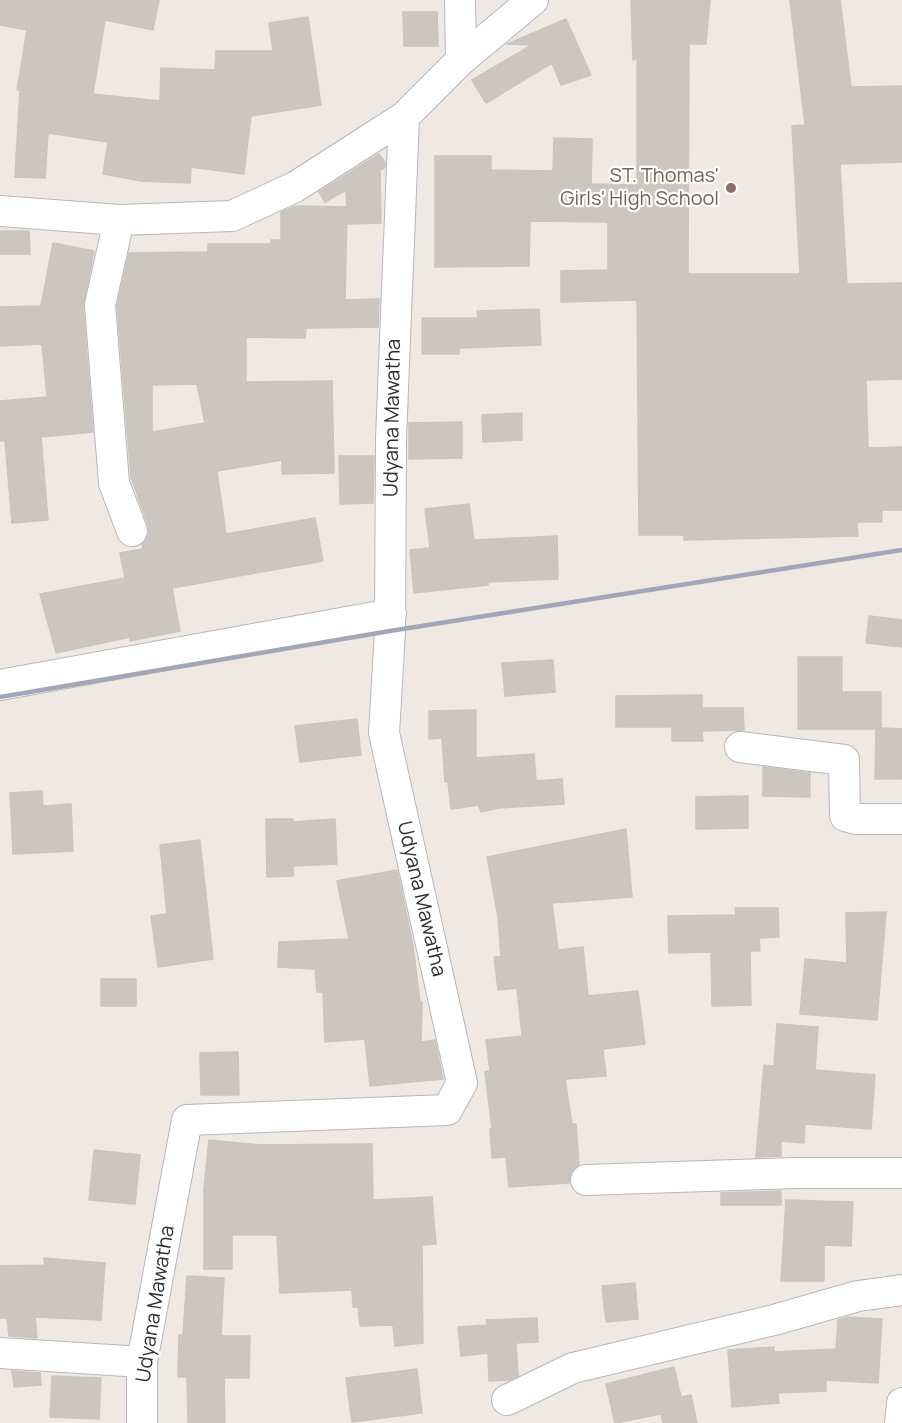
<!DOCTYPE html>
<html>
<head>
<meta charset="utf-8">
<style>
  body { margin:0 }
  canvas { display:block; background:#efe9e1 }
</style>
</head>
<body>
<canvas width="902" height="1423"></canvas>
<script>
const c = document.querySelector('canvas').getContext('2d');
c.lineJoin = 'round';
function fill(path, color) {
  c.fillStyle = color;
  c.fill(path, 'evenodd');
}
function toPath(rows) {
  const path = new Path2D();
  for (const r of rows) {
    path.moveTo(r[0], r[1]);
    for (let i = 2; i < r.length; i += 2) path.lineTo(r[i], r[i + 1]);
  }
  return path;
}
function stroke(path, color, width, dash) {
  c.strokeStyle = color;
  c.lineWidth = width;
  c.lineCap = dash ? 'butt' : 'round';
  c.setLineDash(dash || []);
  c.stroke(path);
}
function label(font, color, halo, rows, align = 'center') {
  c.font = font + ' Manrope,sans-serif';
  c.lineWidth = 4.5;
  c.setLineDash([]);
  c.textBaseline = 'middle';
  c.strokeStyle = halo;
  c.fillStyle = color;
  for (const [text, x, y, turn = 0] of rows) {
    c.save();
    c.translate(x, y);
    c.rotate((+turn || 0) * Math.PI / 180);
    c.textAlign = isNaN(turn) ? turn : align;
    if (halo) c.strokeText(text, 0, 0);
    c.fillText(text, 0, 0);
    c.restore();
  }
}
const building = toPath([
  [0,0,159,0,153,30,105,20,93,94,160,101,161,68,215,70,216,51,273,51,269,23,308,17,321,105,251,116,244,174,191,167,190,183,141,181,103,174,108,142,48,133,45,178,15,177,20,90,17,90,27,30,0,25,0,0],
  [631,0,710,0,706,44,689,44,688,274,800,274,792,126,805,125,790,0,840,0,851,87,902,86,902,162,840,164,847,284,902,283,902,379,866,380,868,448,902,447,902,510,882,510,882,522,857,522,858,536,684,540,684,535,639,535,637,300,561,302,561,271,608,270,608,222,530,221,529,266,435,267,435,156,491,156,491,170,553,171,554,138,592,139,591,184,637,185,637,58,633,60,631,0],
  [403,12,437,12,438,46,404,46,403,12],
  [566,19,591,75,561,85,552,63,486,103,472,80,532,45,507,44,566,19],
  [379,154,385,162,385,167,380,171,381,223,347,224,347,210,345,300,379,299,378,327,306,328,305,338,246,337,246,382,332,381,334,473,282,474,282,460,217,471,226,534,315,518,323,561,172,588,180,631,130,641,130,637,56,653,40,594,125,578,120,553,143,549,142,544,149,534,148,525,131,477,117,306,129,253,208,252,208,244,271,244,271,240,281,240,281,212,296,206,347,207,346,190,325,202,319,192,379,154],
  [197,384,205,423,152,432,152,385,197,384],
  [0,231,29,231,30,254,0,254,0,231],
  [53,243,94,251,83,306,93,432,41,437,48,520,12,523,5,441,0,441,0,401,47,397,42,344,0,346,0,307,41,306,53,243],
  [539,309,541,345,459,348,459,354,422,354,422,318,478,318,477,311,539,309],
  [522,413,522,440,483,442,482,415,522,413],
  [462,422,462,458,409,459,409,423,462,422],
  [339,456,374,456,373,503,340,504,339,456],
  [469,504,474,540,557,536,558,579,488,582,488,585,414,593,410,550,430,548,425,509,469,504],
  [869,616,902,620,902,647,866,643,869,616],
  [798,657,842,657,842,692,881,692,881,728,902,729,902,779,875,779,876,729,798,729,798,657],
  [553,660,555,692,505,696,502,663,553,660],
  [702,695,702,708,743,708,744,730,702,731,703,741,672,741,672,727,616,727,616,696,702,695],
  [476,710,476,758,534,754,536,781,562,779,564,804,499,808,481,812,479,805,451,809,448,782,445,782,442,738,429,739,429,711,476,710],
  [357,719,361,755,300,762,295,726,357,719],
  [763,767,810,773,810,797,763,796,763,767],
  [42,791,43,806,71,804,73,851,13,854,10,793,42,791],
  [748,796,748,828,696,829,696,797,748,796],
  [266,819,293,819,293,822,335,819,337,864,293,866,293,876,267,877,266,819],
  [626,829,632,897,552,903,558,950,583,947,588,996,638,991,645,1044,603,1049,606,1076,565,1079,572,1124,576,1124,579,1165,571,1172,569,1183,509,1187,506,1157,492,1158,490,1129,492,1129,485,1072,490,1071,486,1040,522,1036,517,988,498,990,494,957,501,957,498,916,487,857,626,829],
  [200,840,213,959,158,967,151,916,167,914,160,845,200,840],
  [397,870,413,945,420,1002,422,1002,421,1042,435,1040,443,1079,370,1086,365,1039,325,1042,323,992,317,992,315,969,278,967,279,942,349,939,337,881,397,870],
  [735,908,778,908,779,937,759,938,760,951,750,951,751,1005,712,1006,711,952,669,953,668,916,736,915,735,908],
  [886,912,877,1020,800,1014,805,959,847,963,846,913,886,912],
  [101,979,136,979,136,1006,101,1006,101,979],
  [777,1024,818,1027,815,1070,875,1075,871,1129,805,1124,804,1143,781,1141,781,1156,756,1157,764,1065,774,1066,777,1024],
  [238,1052,239,1095,201,1095,200,1053,238,1052],
  [209,1140,260,1145,372,1144,373,1200,432,1197,436,1244,422,1245,423,1343,395,1346,393,1325,360,1326,358,1307,353,1307,352,1290,280,1293,277,1235,232,1235,232,1269,204,1269,204,1189,209,1140],
  [94,1150,140,1155,135,1204,89,1200,94,1150],
  [781,1191,781,1205,721,1205,721,1193,781,1191],
  [786,1200,853,1202,851,1246,824,1245,824,1281,781,1281,786,1200],
  [44,1258,105,1263,101,1320,35,1317,37,1338,9,1336,7,1318,0,1318,0,1266,45,1265,44,1258],
  [187,1276,224,1278,221,1336,250,1336,249,1378,224,1378,225,1422,188,1423,187,1377,178,1377,179,1335,183,1335,187,1276],
  [635,1283,638,1319,606,1322,602,1286,635,1283],
  [848,1317,882,1319,878,1383,826,1380,826,1391,778,1393,779,1403,732,1407,728,1350,774,1347,774,1352,836,1349,838,1320,848,1317],
  [537,1318,538,1342,516,1343,518,1376,509,1380,489,1381,488,1353,461,1356,458,1327,487,1325,486,1320,537,1318],
  [674,1367,681,1397,691,1395,697,1423,663,1423,661,1414,615,1423,606,1384,674,1367],
  [417,1369,422,1413,352,1422,346,1378,417,1369],
  [12,1371,40,1373,41,1385,14,1387,12,1371],
  [52,1376,101,1378,99,1419,50,1417,52,1376]
]);
fill(building, '#cbc7bf');
stroke(building, '#cbc5ba', 1.5);
const minor = toPath([
  [460,0,461,60],
  [0,211,119,220,232,216,295,187,404,117,461,60,533,0],
  [119,220,100,305,114,483,132,531],
  [0,685,391,614],
  [740,747,844,760,845,816,856,819,902,819],
  [586,1180,796,1173,902,1173],
  [0,1353,142,1362],
  [507,1400,573,1368,774,1320,858,1296,902,1290],
  [142,1423,142,1362,187,1120,447,1110,462,1083,384,733,390,631,391,438,404,117],
  [900,1423,902,1403]
]);
stroke(minor, '#b4b7c1', 32);
stroke(minor, '#fff', 30);
stroke(toPath([
  [0,697,390,631,902,550]
]), '#a3a6b8', 4.5);
for (const [x, y, r, color] of [
  [731,188,6,"#8d6e63"]
]) {
  const dot = new Path2D();
  dot.arc(x, y, r, 0, 2 * Math.PI);
  c.fillStyle = color;
  c.fill(dot);
  stroke(dot, '#fff', 2);
}
label('20px', '#785e54', '#fff', [
  ["ST. Thomas'",719,176],
  ["Girls' High School",719,199]
], 'right');
label('20px', '#2e2e2e', '#fff', [
  ["Udyana Mawatha",393,418,-89],
  ["Udyana Mawatha",421,899,77],
  ["Udyana Mawatha",156,1304,-81]
]);
</script>
</body>
</html>
